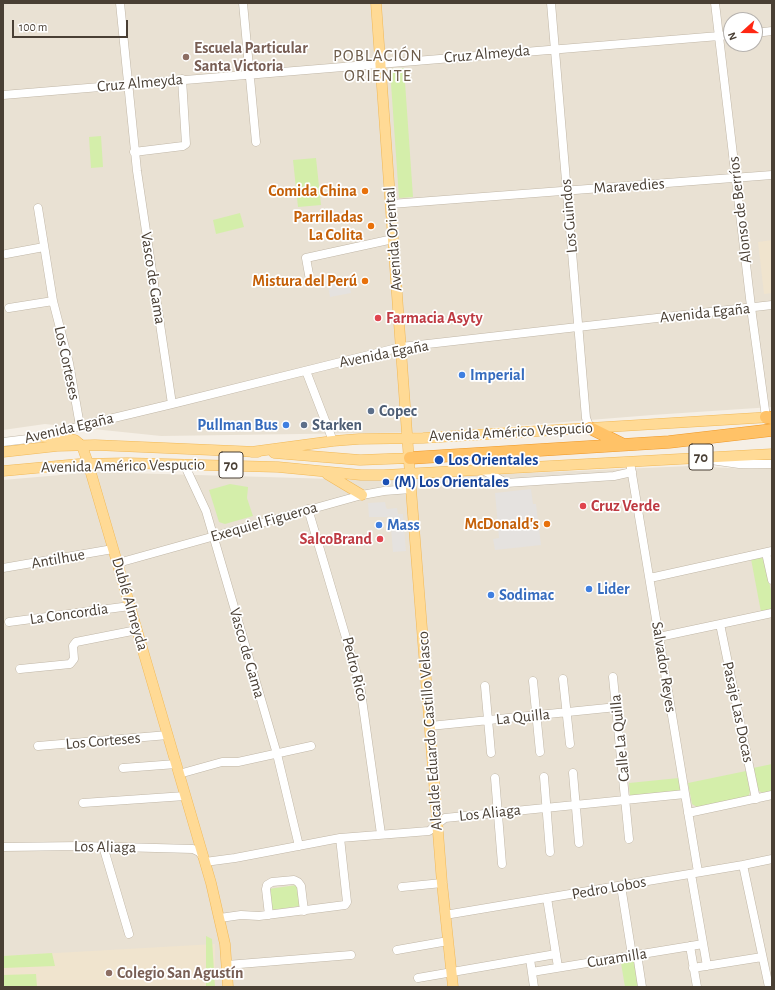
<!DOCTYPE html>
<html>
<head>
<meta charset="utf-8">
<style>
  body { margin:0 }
  #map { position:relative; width:775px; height:990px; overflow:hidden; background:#f5efe6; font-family:"Alegreya Sans",sans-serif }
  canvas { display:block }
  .frame { position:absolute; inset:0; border:4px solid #493f34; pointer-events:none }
  .north { position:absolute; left:723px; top:12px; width:40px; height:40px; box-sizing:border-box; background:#fff; border:1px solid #b6b2ae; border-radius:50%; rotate:249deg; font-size:11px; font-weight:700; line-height:16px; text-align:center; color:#493f34 }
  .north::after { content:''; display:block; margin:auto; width:14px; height:18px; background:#ff2713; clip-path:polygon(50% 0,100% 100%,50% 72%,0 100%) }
  .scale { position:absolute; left:12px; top:20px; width:116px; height:18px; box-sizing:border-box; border:2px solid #493f34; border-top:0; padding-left:5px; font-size:12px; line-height:14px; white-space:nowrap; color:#493f34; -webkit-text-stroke:3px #fff; paint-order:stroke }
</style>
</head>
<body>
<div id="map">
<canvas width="775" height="990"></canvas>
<div class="frame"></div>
<div class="north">N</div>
<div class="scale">100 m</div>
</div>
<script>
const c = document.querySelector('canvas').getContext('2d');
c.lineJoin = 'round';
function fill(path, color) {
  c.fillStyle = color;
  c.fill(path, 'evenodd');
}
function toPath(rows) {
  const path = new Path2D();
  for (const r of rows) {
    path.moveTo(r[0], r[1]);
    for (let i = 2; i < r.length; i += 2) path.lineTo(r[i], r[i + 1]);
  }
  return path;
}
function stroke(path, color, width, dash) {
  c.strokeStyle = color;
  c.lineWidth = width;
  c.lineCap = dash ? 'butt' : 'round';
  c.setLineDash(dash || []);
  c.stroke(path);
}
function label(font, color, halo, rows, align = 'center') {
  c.font = font + ' "Alegreya Sans",sans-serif';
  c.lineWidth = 3.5;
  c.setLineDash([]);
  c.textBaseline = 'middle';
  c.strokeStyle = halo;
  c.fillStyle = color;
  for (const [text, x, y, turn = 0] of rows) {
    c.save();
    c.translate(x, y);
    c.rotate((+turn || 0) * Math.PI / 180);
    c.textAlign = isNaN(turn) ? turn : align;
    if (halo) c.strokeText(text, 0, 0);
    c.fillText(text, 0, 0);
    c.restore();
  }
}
fill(toPath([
  [3,3,772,3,772,407,652,415,440,432,161,436,45,424,3,430],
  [731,20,755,20,755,44,731,44],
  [690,466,750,469,772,468,772,987,3,987,3,480,95,472,367,480]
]), '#e9e1d3');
fill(toPath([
  [772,240,772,293,764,294,758,242],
  [215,944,215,987,3,987,3,956]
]), '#f0e4ce');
fill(toPath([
  [404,68,413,197,399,198,390,69],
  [101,136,103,167,91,168,89,137],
  [316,158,321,205,298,207,293,160],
  [240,213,244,227,216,234,213,220],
  [230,484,248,487,247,498,253,516,225,524,219,522,209,490],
  [761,557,764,560,772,595,772,608,771,610,761,612,751,559],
  [772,764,772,791,763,793,757,790,753,768],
  [746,771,750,792,748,797,697,807,692,804,688,783],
  [679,778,681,791,630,796,629,783],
  [297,885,300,906,272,910,268,889],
  [206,936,212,939,215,987,206,987],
  [52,953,55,966,3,968,3,956],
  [634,961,638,987,625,987,621,963],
  [36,974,37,987,3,987,3,975]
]), '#d4eeaa');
fill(toPath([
  [348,277,351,293,330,297,327,281],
  [531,489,533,504,536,504,541,545,495,550,493,539,499,538,495,493],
  [385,502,386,507,387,509,397,508,398,514,403,514,406,551,393,552,390,517,369,517,368,503]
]), '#e5e2df');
const minor = toPath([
  [120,3,137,171,172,404],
  [243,3,256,142],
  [551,3,586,418,590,428],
  [715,3,752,315,766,417],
  [755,33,772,31],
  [3,95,731,35],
  [134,152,183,146,186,144,182,79],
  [391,204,772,175],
  [38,208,53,301,69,363,80,426],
  [6,254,44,247],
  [310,280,306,258,393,239],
  [9,308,53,301],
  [306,371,333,441],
  [3,442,44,437,80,426,172,404,401,347,772,305],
  [711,460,739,464,772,464],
  [630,462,698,872],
  [184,464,206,511,277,754,299,846],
  [483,470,506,483,614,476,632,472],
  [308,509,360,685,381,834],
  [766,553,772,580],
  [118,563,362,495,384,491,411,489],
  [3,568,113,549],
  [650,578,772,551],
  [9,622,130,606],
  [720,624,756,799],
  [659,637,772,613],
  [20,669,70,664,74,659,73,646,76,642,137,630],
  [613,677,629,839],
  [563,679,570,744],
  [533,681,540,752],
  [485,686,491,753],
  [430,726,617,707],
  [38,746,168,735],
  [123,768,176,764],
  [573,773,579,843],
  [179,774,222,762,238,762,311,746],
  [544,777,550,852],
  [495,778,502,864],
  [83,803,185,796],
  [688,813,772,795],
  [103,846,129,934],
  [3,847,81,846,193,849,199,852,204,858],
  [205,862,235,858,340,838,429,831,445,818,685,794],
  [743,865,769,987],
  [691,874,707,966],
  [621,886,632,955],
  [402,887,442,883],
  [547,898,558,967],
  [269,915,266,889,267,885,272,882,294,880,298,882,301,886,304,911],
  [445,915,743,865,772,859],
  [220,918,241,915,259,916,345,905,347,902,340,838],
  [690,946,697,987],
  [397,950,448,941],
  [637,954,642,987],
  [530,959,534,987],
  [227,965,351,955],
  [693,968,762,957],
  [532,972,703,944],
  [418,978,556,954]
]);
const major = toPath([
  [376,3,411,489,442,883,453,987],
  [44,437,63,437,75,440,82,446,88,463,211,883,225,944,228,987],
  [3,452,57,446,95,445,258,452],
  [251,452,333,441,359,439,423,438,772,417],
  [274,453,360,460,410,458],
  [3,471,79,464,127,463,278,467,361,475,384,475,772,454],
  [327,474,362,495]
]);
const highway = toPath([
  [766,417,772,418],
  [590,428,622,444],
  [410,458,669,442,772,430]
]);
stroke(minor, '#c1b7a7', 9);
stroke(major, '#f1b958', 11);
stroke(highway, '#ef9826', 13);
stroke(minor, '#fff', 8);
stroke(major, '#ffda95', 10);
stroke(highway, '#ffc267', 12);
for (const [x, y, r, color] of [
  [186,57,4,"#8d6e63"],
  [365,191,4,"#e8710a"],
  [371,226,4,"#e8710a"],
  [365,281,4,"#e8710a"],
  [378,318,4,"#e0444e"],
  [462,375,4,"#3f7fe0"],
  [371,411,4,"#5c6f8a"],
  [286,425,4,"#3f7fe0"],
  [304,425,4,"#5c6f8a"],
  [439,460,5,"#1a4fb4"],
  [386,482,4,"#1a4fb4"],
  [583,506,4,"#e0444e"],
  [547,524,4,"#e8710a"],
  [379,525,4,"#3f7fe0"],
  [380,539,4,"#e0444e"],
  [589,589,4,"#3f7fe0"],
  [491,595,4,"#3f7fe0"],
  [109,973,4,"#8d6e63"]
]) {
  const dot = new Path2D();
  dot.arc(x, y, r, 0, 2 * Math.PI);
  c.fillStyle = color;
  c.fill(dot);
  stroke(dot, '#fff', 1.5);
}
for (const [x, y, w] of [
  [701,457,24],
  [231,465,24]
]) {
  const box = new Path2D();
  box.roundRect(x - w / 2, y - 13, w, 26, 3);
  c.fillStyle = '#fff';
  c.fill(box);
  stroke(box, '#493f34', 1);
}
label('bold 15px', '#493f34', null, [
  ["70",701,457],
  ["70",231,465]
]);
label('bold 16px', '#785e54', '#fff', [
  ["Escuela Particular",194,48],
  ["Santa Victoria",194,66],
  ["Colegio San Agustín",117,973]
], 'left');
label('16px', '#493f34', '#fff', [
  ["Cruz Almeyda",487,54,-5],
  ["Cruz Almeyda",140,83,-5],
  ["Maravedies",629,186,-4],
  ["Alonso de Berríos",740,210,-97],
  ["Los Guindos",569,216,-95],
  ["Avenida Oriental",393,239,-94],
  ["Vasco de Gama",153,278,81],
  ["Avenida Egaña",705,313,-6],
  ["Avenida Egaña",384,354,-11],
  ["Los Corteses",67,363,78],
  ["Avenida Egaña",69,428,-13],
  ["Avenida Américo Vespucio",511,432,-3],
  ["Avenida Américo Vespucio",123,466,-1],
  ["Exequiel Figueroa",264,522,-16],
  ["Antilhue",58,559,-10],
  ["Dublé Almeyda",130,604,74],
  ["La Concordia",69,614,-8],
  ["Vasco de Gama",247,653,74],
  ["Salvador Reyes",664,667,81],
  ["Pedro Rico",355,669,76],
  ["Pasaje Las Docas",738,712,78],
  ["La Quilla",523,717,-6],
  ["Alcalde Eduardo Castillo Velasco",430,731,-94],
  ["Calle La Quilla",620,738,-96],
  ["Los Corteses",103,741,-5],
  ["Los Aliaga",490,813,-6],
  ["Los Aliaga",105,847,1],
  ["Pedro Lobos",609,888,-10],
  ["Curamilla",617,958,-9]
]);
label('bold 16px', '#c56008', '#fff', [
  ["Comida China",357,191],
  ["Parrilladas",363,217],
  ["La Colita",363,235],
  ["Mistura del Perú",357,281],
  ["McDonald's",539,524]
], 'right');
label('bold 16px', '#be3a42', '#fff', [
  ["Farmacia Asyty",386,318],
  ["Cruz Verde",591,506],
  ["SalcoBrand",372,539,"right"]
], 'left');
label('bold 16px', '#366cbe', '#fff', [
  ["Imperial",470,375],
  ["Pullman Bus",278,425,"right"],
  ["Mass",387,525],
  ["Lider",597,589],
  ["Sodimac",499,595]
], 'left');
label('bold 16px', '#4e5e75', '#fff', [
  ["Copec",379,411],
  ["Starken",312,425]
], 'left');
label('bold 16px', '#164399', '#fff', [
  ["Los Orientales",448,460],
  ["(M) Los Orientales",394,482]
], 'left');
c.letterSpacing = '1px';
label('17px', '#6d5c4a', '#fff', [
  ["POBLACIÓN",378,56],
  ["ORIENTE",378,76]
]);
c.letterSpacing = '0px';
</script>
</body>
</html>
